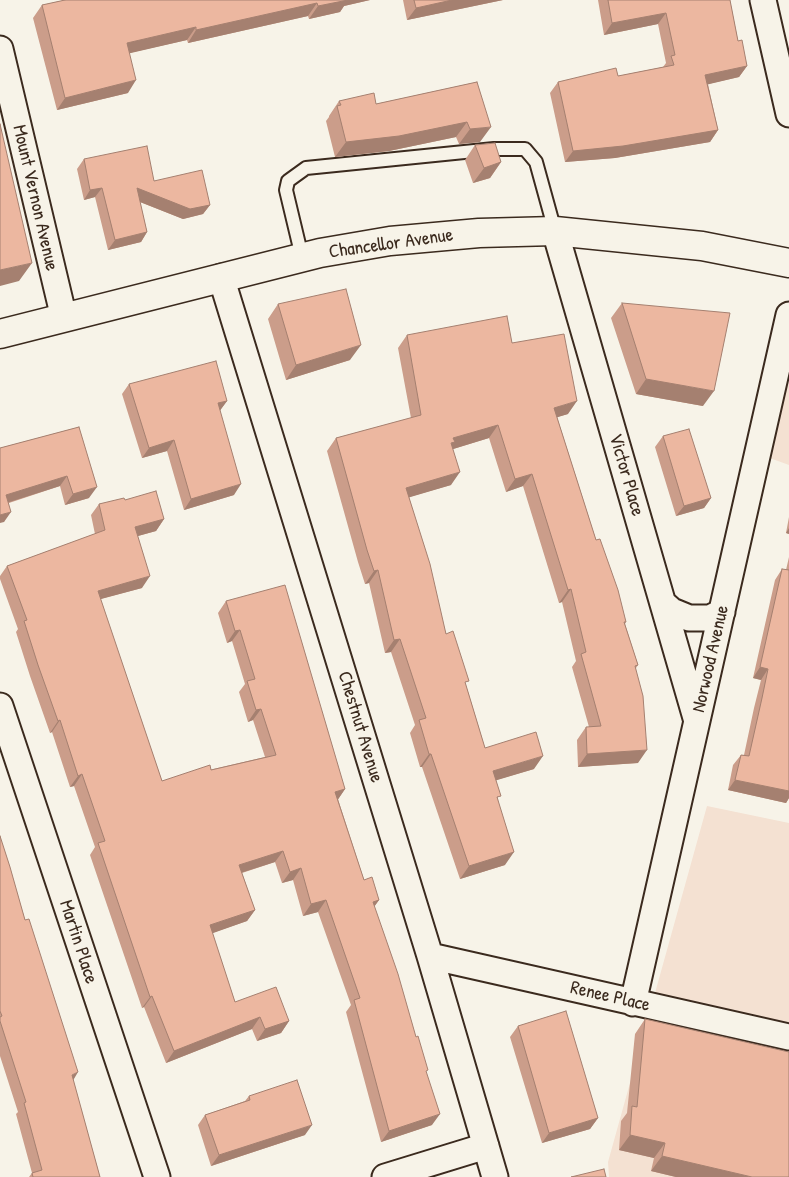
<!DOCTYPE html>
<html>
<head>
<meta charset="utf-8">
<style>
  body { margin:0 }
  canvas { display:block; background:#f7f3e8 }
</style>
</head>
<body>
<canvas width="789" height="1177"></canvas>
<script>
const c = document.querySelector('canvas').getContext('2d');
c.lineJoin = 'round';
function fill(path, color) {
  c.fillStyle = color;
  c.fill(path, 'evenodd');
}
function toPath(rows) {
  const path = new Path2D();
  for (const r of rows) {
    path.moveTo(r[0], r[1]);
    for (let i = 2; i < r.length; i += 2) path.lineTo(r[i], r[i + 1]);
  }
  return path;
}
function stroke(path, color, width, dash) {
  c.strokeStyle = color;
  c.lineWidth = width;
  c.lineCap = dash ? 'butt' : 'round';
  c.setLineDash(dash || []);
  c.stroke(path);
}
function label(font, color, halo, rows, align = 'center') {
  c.font = font + ' "Patrick Hand",sans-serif';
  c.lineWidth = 5;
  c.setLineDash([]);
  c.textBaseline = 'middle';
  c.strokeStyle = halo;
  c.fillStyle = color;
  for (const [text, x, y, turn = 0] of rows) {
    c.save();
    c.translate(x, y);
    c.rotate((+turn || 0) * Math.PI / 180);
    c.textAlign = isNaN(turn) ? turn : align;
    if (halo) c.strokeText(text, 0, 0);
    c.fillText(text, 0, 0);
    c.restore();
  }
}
fill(toPath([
  [789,378,789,465,767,457],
  [707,806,789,823,789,1177,609,1177,608,1162]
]), '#f4e1d2');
const lane = toPath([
  [302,257,286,190,288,181,306,168,494,149,525,149,536,162,555,231]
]);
const street = toPath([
  [763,0,789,114],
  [0,49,64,318],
  [555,231,696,718],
  [221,277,430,956,495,1177],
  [663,603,672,611,689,618,710,618,722,612],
  [0,706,157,1177],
  [430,956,789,1037],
  [633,1003,789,315],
  [385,1177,486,1146]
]);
const secondary = toPath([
  [0,334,320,253,390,241,479,233,555,231,702,246,789,263]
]);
stroke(lane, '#3b2a1e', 16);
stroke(street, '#3b2a1e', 29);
stroke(secondary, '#3b2a1e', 31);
stroke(lane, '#f7f3e8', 12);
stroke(street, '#f7f3e8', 25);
stroke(secondary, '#f7f3e8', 28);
fill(toPath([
  [65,0,370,0,344,6,340,12,309,19,308,16,188,43,187,40,129,53,128,93,57,110,33,18,42,5],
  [403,0,503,0,407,20],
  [598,0,730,0,738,41,747,66,739,77,708,84,718,130,710,142,615,158,565,162,550,93,558,82,618,76,663,67,666,63,658,24,604,35],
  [477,82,480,142,459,144,456,137,389,151,335,157,326,121,329,117,329,116,339,101,376,104],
  [475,145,501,162,490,178,473,183,465,160],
  [84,159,154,181,210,205,203,214,183,219,140,202,147,232,141,242,108,250,95,197,84,200,77,169],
  [622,303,703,406,636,394,611,318],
  [278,304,350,360,286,380,268,319],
  [407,335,512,343,568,414,557,417,596,540,626,622,625,624,638,665,636,668,638,763,578,767,577,740,586,727,589,727,572,667,576,661,562,602,559,603,523,486,506,492,489,438,453,449,451,485,409,497,446,634,466,685,485,748,534,769,496,780,505,865,460,879,422,767,420,767,410,733,415,725,391,652,385,653,369,583,365,584,358,562,327,451,336,438,411,418,398,348],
  [129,384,227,401,220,410,234,495,184,510,167,451,142,458,122,394],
  [79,427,89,498,65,505,60,486,9,503,4,522,0,448],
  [663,436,711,498,704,508,676,516,655,447],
  [125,500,164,519,156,531,138,536,142,588,100,599,162,781,265,757,253,720,248,722,239,692,245,684,232,641,227,643,218,613,226,601,345,789,338,799,364,880,379,900,374,907,426,1073,432,1125,381,1142,346,1012,351,1005,318,912,303,916,293,880,282,883,275,862,242,873,255,910,247,921,212,933,235,1002,289,1021,281,1033,257,1041,252,1029,166,1063,144,1007,142,1008,90,855,95,847,74,786,70,787,52,732,50,733,30,676,16,632,18,629,0,579,0,576,7,566,95,534,91,515,99,504],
  [789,517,789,534,786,533],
  [789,557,789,798,786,803,728,790,733,765,741,755,744,755,754,708,761,680,753,678,775,580,782,569,786,570],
  [0,836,73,1080,100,1177,29,1177,32,1173,16,1114,18,1112,0,1056],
  [645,1019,789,1177,676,1177,651,1171,654,1158,619,1150,621,1121,627,1113,635,1034],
  [518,1026,598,1118,590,1129,542,1143,510,1037],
  [249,1096,305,1135,211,1166,198,1125,205,1115,245,1101]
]), '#cb9d8a');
fill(toPath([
  [344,0,370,0,344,6,340,12,309,19,318,6],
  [452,0,503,0,407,20,416,8],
  [317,3,308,16,188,43,196,30],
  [666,13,658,24,604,35,612,23],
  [196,27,187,40,118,56,127,43],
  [747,66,739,77,697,87,705,75],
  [136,80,128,93,57,110,65,98],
  [467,122,456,137,389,151,335,157,346,142],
  [491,127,480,142,459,144,470,129],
  [718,130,710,142,615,158,565,162,573,151],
  [501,162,490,178,473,183,484,168],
  [102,188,95,197,84,200,90,190],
  [137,188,210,205,203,214,183,219,130,198],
  [147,232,141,242,108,250,115,240],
  [32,263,19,281,0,286,0,270],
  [361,345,350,360,286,380,296,365],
  [646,379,714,391,703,406,636,394],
  [227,401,219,412,218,403],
  [577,401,568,414,545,421,554,408],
  [498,425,489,438,450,450,453,438],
  [174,440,167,451,142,458,149,448],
  [460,472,451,485,397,501,406,488],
  [532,474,523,486,506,492,515,479],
  [67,476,60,486,0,505,6,495],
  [241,484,234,495,184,510,191,499],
  [97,487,89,498,65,505,73,494],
  [711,498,704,508,676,516,684,506],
  [11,512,4,522,0,523,0,515],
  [164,519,156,531,127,539,135,527],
  [789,528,789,534,786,533],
  [378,570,369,583,365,584,374,571],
  [150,576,142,588,90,602,98,591],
  [571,589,562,602,559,603,568,590],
  [240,630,232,641,227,643,235,631],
  [400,639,391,652,385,653,394,640],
  [760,667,768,669,761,680,753,678],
  [261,709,253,720,248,722,256,710],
  [60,720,52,732,50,733,58,721],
  [647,750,638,763,578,767,587,754],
  [429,754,431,754,422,767,420,767],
  [543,756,534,769,484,784,493,771],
  [82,774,74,786,70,787,78,776],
  [735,780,789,791,789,798,786,803,728,790],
  [345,789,337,801,335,792],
  [283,851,275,862,231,876,239,865],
  [514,852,505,865,460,879,469,866],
  [301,868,293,880,282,883,290,872],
  [326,900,318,912,303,916,311,904],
  [379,900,371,911,373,902],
  [255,910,247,921,202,937,210,925],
  [152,996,144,1007,142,1008,150,997],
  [260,1017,252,1029,166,1063,174,1051],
  [289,1021,281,1033,257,1041,265,1029],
  [78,1072,71,1084,72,1075],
  [440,1114,432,1125,381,1142,389,1131],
  [598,1118,590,1129,542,1143,549,1133],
  [312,1125,305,1135,211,1166,219,1155],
  [630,1135,665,1143,654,1158,619,1150],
  [662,1156,752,1177,676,1177,651,1171]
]), '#a58070');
const building = toPath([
  [65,0,348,0,318,6,317,3,196,30,196,27,127,43,136,80,65,98,42,5,65,0],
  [414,0,452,0,416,8,414,0],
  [608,0,730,0,738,41,742,40,747,66,705,75,718,130,623,146,573,151,558,82,616,68,618,76,674,65,671,56,675,55,666,13,612,23,608,0],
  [477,82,491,127,470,129,467,122,399,136,346,142,337,106,341,105,339,101,374,93,376,104,477,82],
  [0,124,32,263,0,270,0,124],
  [495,143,501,162,484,168,475,145,495,143],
  [147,146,154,181,202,170,210,205,190,209,137,188,147,232,115,240,102,188,90,190,84,159,147,146],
  [346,289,361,345,296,365,278,304,346,289],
  [622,303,730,313,714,391,646,379,622,303],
  [507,316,512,343,564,334,577,401,554,408,596,540,600,539,618,590,626,622,624,622,638,665,635,666,643,696,647,750,587,754,586,727,601,726,581,654,586,652,571,589,568,590,532,474,515,479,498,425,453,438,455,442,451,443,460,472,406,488,430,564,446,634,453,631,469,681,465,682,485,748,536,732,543,756,493,771,501,796,497,797,514,852,469,866,431,754,429,754,419,720,426,718,400,639,394,640,378,570,374,571,367,550,336,438,421,415,407,335,507,316],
  [216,361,227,401,218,403,241,484,191,499,174,440,149,448,129,384,216,361],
  [79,427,97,487,73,494,67,476,6,495,11,512,0,515,0,448,79,427],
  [689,429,711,498,684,506,663,436,689,429],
  [156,491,164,519,135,527,150,576,98,591,162,781,210,765,211,770,276,755,261,709,256,710,247,681,255,679,240,630,235,631,226,601,285,585,345,789,335,792,364,880,372,877,379,900,373,902,398,974,416,1037,418,1036,428,1070,426,1071,440,1114,389,1131,354,1000,360,998,326,900,311,904,301,868,290,872,283,851,239,865,255,910,210,925,235,1002,276,987,289,1021,265,1029,260,1017,174,1051,152,996,150,997,98,843,105,841,82,774,78,776,60,720,58,721,38,665,24,621,27,620,7,566,105,530,99,504,124,498,125,500,156,491],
  [782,569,789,570,789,791,735,780,741,755,749,756,762,698,768,669,760,667,782,569],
  [0,836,10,867,25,920,29,919,78,1072,72,1075,100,1177,33,1177,32,1173,42,1170,24,1103,26,1102,0,1021,0,1017,2,1016,0,1011,0,836],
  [566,1011,598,1118,549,1133,518,1026,566,1011],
  [645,1019,789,1052,789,1177,752,1177,662,1156,665,1143,630,1135,632,1106,637,1107,645,1019],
  [297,1080,312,1125,219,1155,205,1115,250,1100,249,1096,297,1080],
  [604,1169,606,1177,571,1177,604,1169]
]);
fill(building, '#ecb7a0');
stroke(building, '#a58070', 1);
label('19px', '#3b2a1e', '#f7f3e8', [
  ["Mount Vernon Avenue",35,198,77],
  ["Chancellor Avenue",391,244,-8],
  ["Victor Place",626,475,74],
  ["Norwood Avenue",711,659,-77],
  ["Chestnut Avenue",360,727,73],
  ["Martin Place",78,942,72],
  ["Renee Place",610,997,13]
]);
</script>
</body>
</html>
